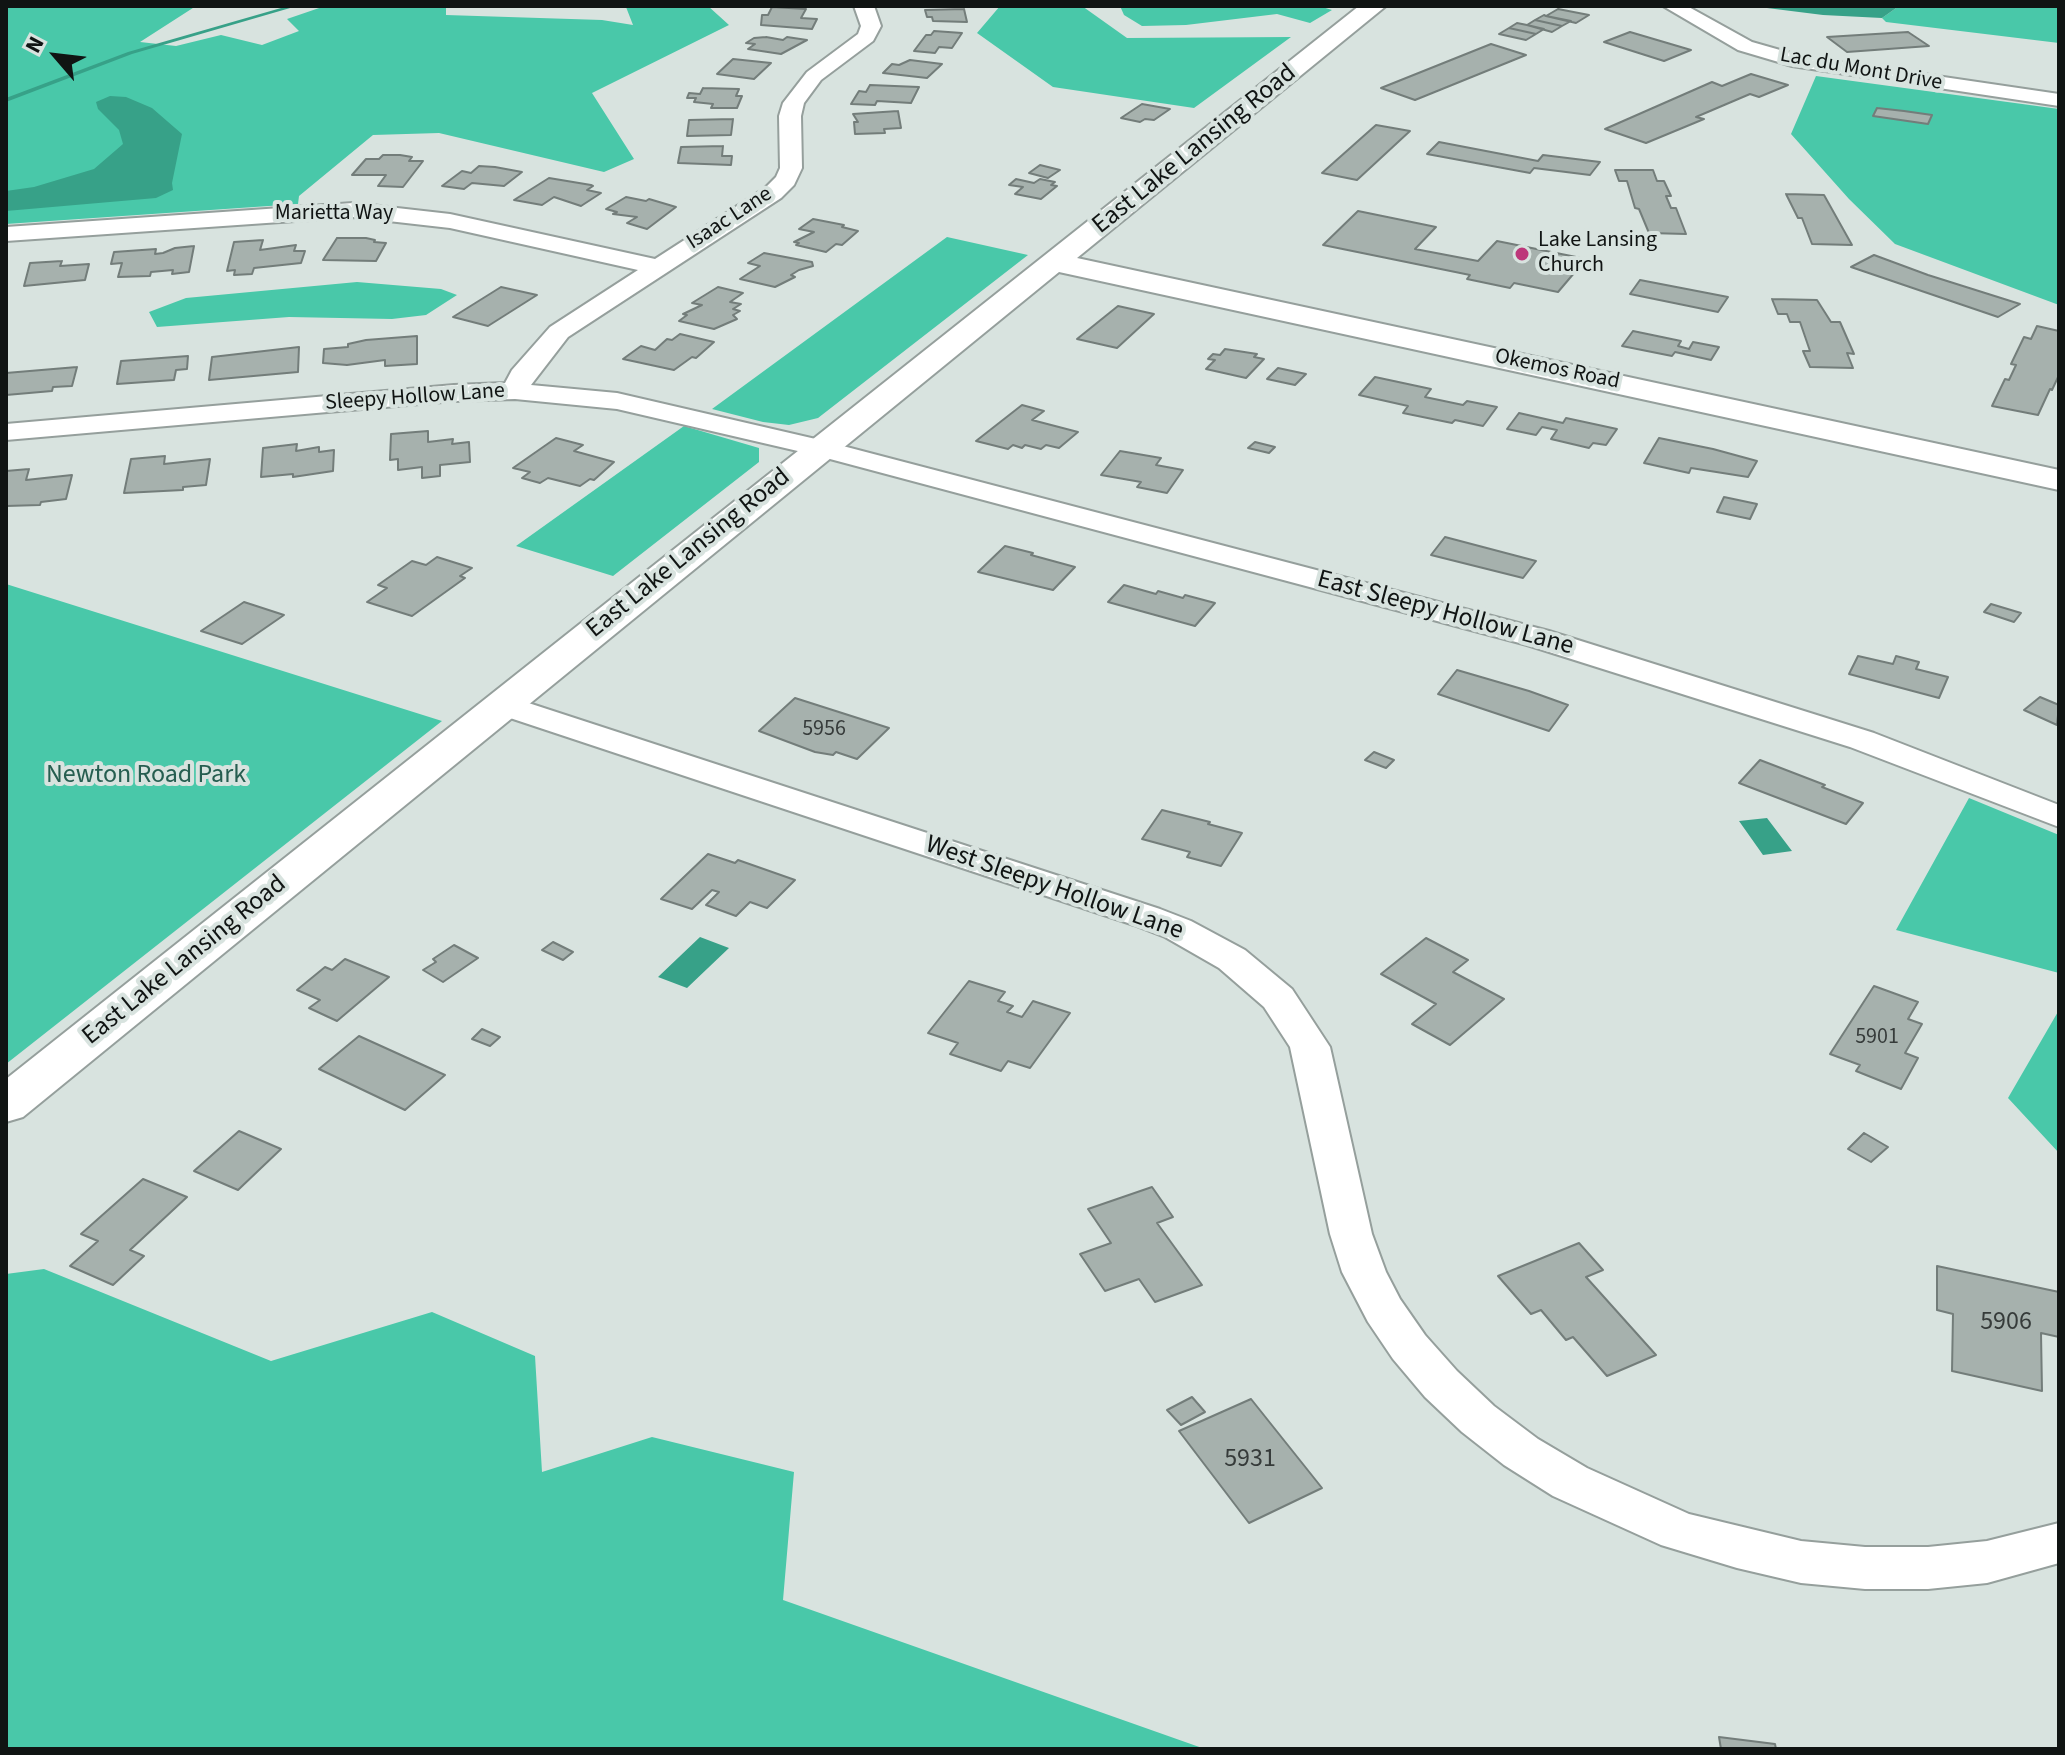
<!DOCTYPE html>
<html>
<head>
<meta charset="utf-8">
<style>
  body { margin:0 }
  #map { position:relative; width:2065px; height:1755px; overflow:hidden; background:#d8e3df; font-family:"Source Sans 3",sans-serif }
  canvas { display:block }
  .frame { position:absolute; inset:0; border:8px solid #101413; pointer-events:none }
  .north { position:absolute; left:16px; top:16px; width:80px; height:80px; -webkit-text-stroke:6px #d8e3df; paint-order:stroke; rotate:298deg; font-size:22px; font-weight:700; line-height:32px; text-align:center; color:#101413 }
  .north::after { content:''; display:block; margin:auto; width:28px; height:36px; background:#101413; clip-path:polygon(50% 0,100% 100%,50% 72%,0 100%) }
</style>
</head>
<body>
<div id="map">
<canvas width="2065" height="1755"></canvas>
<div class="frame"></div>
<div class="north">N</div>
</div>
<script>
const c = document.querySelector('canvas').getContext('2d');
c.lineJoin = 'round';
function fill(path, color) {
  c.fillStyle = color;
  c.fill(path, 'evenodd');
}
function toPath(rows) {
  const path = new Path2D();
  for (const r of rows) {
    path.moveTo(r[0], r[1]);
    for (let i = 2; i < r.length; i += 2) path.lineTo(r[i], r[i + 1]);
  }
  return path;
}
function stroke(path, color, width, dash) {
  c.strokeStyle = color;
  c.lineWidth = width;
  c.lineCap = dash ? 'butt' : 'round';
  c.setLineDash(dash || []);
  c.stroke(path);
}
function label(font, color, halo, rows, align = 'center') {
  c.font = font + ' "Source Sans 3",sans-serif';
  c.lineWidth = 8;
  c.setLineDash([]);
  c.textBaseline = 'middle';
  c.strokeStyle = halo;
  c.fillStyle = color;
  for (const [text, x, y, turn = 0] of rows) {
    c.save();
    c.translate(x, y);
    c.rotate((+turn || 0) * Math.PI / 180);
    c.textAlign = isNaN(turn) ? turn : align;
    if (halo) c.strokeText(text, 0, 0);
    c.fillText(text, 0, 0);
    c.restore();
  }
}
fill(toPath([
  [6,6,196,6,140,42,176,46,221,35,262,45,299,31,287,19,325,6,446,6,446,15,602,20,633,25,626,7,620,6,708,6,729,25,592,93,634,159,604,172,439,133,373,135,299,196,298,204,6,224],
  [1000,6,1082,6,1127,38,1291,37,1194,108,1053,87,977,33],
  [1120,6,1319,6,1332,10,1310,23,1277,14,1186,25,1142,26,1124,15],
  [1899,6,2059,6,2059,43,1886,22,1882,18],
  [1816,76,2059,109,2059,305,1895,244,1849,199,1791,134],
  [947,237,1028,255,818,418,789,425,763,422,712,409],
  [357,282,441,289,457,295,426,315,392,319,289,317,157,327,149,312,186,298],
  [684,426,759,448,759,462,613,576,516,546],
  [6,584,442,721,6,1064],
  [1969,798,2059,835,2059,973,1896,930],
  [2059,1010,2059,1153,2008,1098],
  [44,1269,271,1361,432,1312,535,1356,542,1472,652,1437,794,1472,783,1600,1205,1749,6,1749,6,1274]
]), '#49c8a9');
fill(toPath([
  [1751,6,1899,6,1882,18,1823,15],
  [110,96,126,97,152,108,182,134,172,183,173,190,156,198,6,211,6,191,34,187,94,169,123,144,119,130,98,109,96,102],
  [1767,818,1792,851,1763,855,1739,821],
  [700,937,729,948,687,988,658,977]
]), '#37a188');
fill(toPath([
  [288,6,297,6,132,54,6,102,6,98,128,52,288,6]
]), '#37a188');
const building = toPath([
  [772,7,806,9,801,18,817,19,812,29,761,25,762,15,768,15,772,7],
  [964,9,967,22,933,21,932,17,927,17,925,10,964,9],
  [1558,9,1589,15,1576,23,1546,16,1558,9],
  [1544,15,1546,16,1571,21,1562,26,1535,20,1544,15],
  [1535,20,1562,26,1552,32,1527,25,1535,20],
  [1517,23,1527,25,1544,29,1536,34,1509,28,1517,23],
  [1509,28,1536,34,1526,40,1499,34,1509,28],
  [934,31,962,33,952,48,939,47,935,53,914,51,926,35,931,35,934,31],
  [1630,32,1691,50,1664,61,1604,42,1630,32],
  [1908,32,1929,46,1847,52,1827,37,1908,32],
  [766,37,783,40,787,37,807,40,781,54,748,49,755,44,746,43,754,38,766,37],
  [1491,44,1526,55,1415,100,1381,88,1491,44],
  [733,59,771,63,754,79,717,74,733,59],
  [910,60,942,64,927,78,883,73,892,64,899,65,910,60],
  [1751,74,1788,85,1759,97,1750,94,1696,117,1704,119,1646,143,1605,129,1712,82,1722,86,1751,74],
  [870,85,919,87,911,103,877,101,875,105,851,104,859,91,866,92,870,85],
  [703,88,739,89,736,96,742,96,737,108,711,108,713,104,694,102,696,98,687,98,689,93,700,94,703,88],
  [1142,104,1170,109,1154,120,1145,119,1140,122,1121,118,1142,104],
  [1877,108,1904,111,1932,115,1928,124,1873,116,1877,108],
  [898,111,901,128,884,129,885,133,855,134,854,122,858,122,853,114,898,111],
  [733,119,731,135,687,136,689,120,733,119],
  [1376,125,1410,131,1357,180,1322,173,1376,125],
  [1439,142,1538,161,1543,155,1600,162,1590,175,1534,168,1530,173,1427,154,1439,142],
  [723,146,722,156,732,156,731,165,678,163,681,147,723,146],
  [383,155,400,155,412,157,409,161,423,161,403,187,378,186,386,175,352,175,366,159,379,159,383,155],
  [1040,165,1060,170,1048,178,1029,173,1040,165],
  [479,166,495,167,522,172,504,186,472,183,464,189,442,186,462,171,471,173,479,166],
  [1615,170,1653,170,1657,181,1664,181,1671,196,1666,196,1671,208,1676,208,1686,234,1649,233,1639,209,1635,208,1627,181,1619,181,1615,170],
  [549,178,591,185,593,186,587,190,601,193,581,206,554,197,542,205,514,200,549,178],
  [1016,179,1034,183,1040,179,1055,182,1051,185,1057,186,1041,199,1015,194,1023,187,1009,185,1016,179],
  [1786,194,1824,195,1852,245,1812,244,1802,218,1798,218,1786,194],
  [626,197,646,201,649,199,676,207,647,229,627,223,637,217,613,214,617,212,606,209,626,197],
  [1358,211,1436,227,1415,249,1478,261,1497,241,1586,259,1558,292,1514,283,1510,288,1467,279,1470,275,1323,245,1358,211],
  [813,219,844,225,842,227,858,231,842,245,836,244,826,252,796,245,799,243,794,242,814,232,799,229,813,219],
  [337,238,366,238,375,240,374,242,386,243,376,261,323,260,337,238],
  [263,240,260,250,296,245,294,251,305,251,301,263,254,268,252,274,234,275,235,270,227,271,234,242,263,240],
  [194,246,189,272,172,274,173,270,151,272,150,276,118,277,122,263,111,264,114,252,156,249,155,254,163,253,175,248,194,246],
  [764,253,812,262,813,266,799,270,791,275,795,277,775,287,740,279,760,266,748,263,764,253],
  [1874,255,1928,275,2020,304,1998,317,1851,267,1874,255],
  [62,261,60,266,89,264,85,280,24,286,30,263,62,261],
  [1640,280,1728,297,1718,312,1630,294,1640,280],
  [501,287,537,295,488,326,453,317,501,287],
  [718,287,743,293,730,302,741,304,733,309,740,311,733,315,737,319,714,329,679,321,687,315,683,314,702,305,692,303,718,287],
  [1772,299,1817,300,1831,322,1840,322,1854,354,1847,353,1853,368,1810,367,1803,351,1810,351,1800,322,1790,322,1787,314,1778,314,1772,299],
  [1118,306,1154,314,1117,348,1077,339,1118,306],
  [2037,326,2059,331,2059,375,2052,390,2050,389,2038,415,1992,406,2005,379,2009,380,2016,365,2011,364,2024,337,2031,339,2037,326],
  [1633,331,1681,341,1678,346,1689,349,1693,342,1719,347,1711,360,1675,352,1672,356,1622,346,1633,331],
  [680,334,714,342,696,358,692,357,674,370,623,359,641,346,655,350,667,339,672,340,680,334],
  [417,336,417,364,385,366,385,360,347,365,323,363,324,349,348,347,348,344,366,340,417,336],
  [299,347,298,372,209,380,212,357,299,347],
  [1225,349,1257,354,1254,357,1264,359,1246,378,1206,369,1215,360,1208,359,1213,354,1220,355,1225,349],
  [188,356,187,369,176,370,174,380,117,384,121,361,188,356],
  [77,367,72,386,53,387,52,391,6,395,6,373,77,367],
  [1278,368,1306,374,1295,385,1267,379,1278,368],
  [1375,377,1431,389,1425,397,1463,405,1467,401,1497,407,1483,426,1455,420,1452,423,1403,413,1408,406,1359,395,1375,377],
  [1022,405,1044,411,1032,420,1078,432,1059,448,1046,445,1041,449,1025,445,1022,448,1013,445,1008,449,976,441,1022,405],
  [1519,413,1563,423,1566,418,1617,429,1606,445,1593,443,1589,448,1551,439,1557,430,1542,427,1536,435,1507,429,1519,413],
  [428,431,428,442,453,439,452,444,469,442,470,462,440,465,440,476,422,478,422,467,398,470,398,459,390,460,391,434,428,431],
  [556,438,583,445,574,451,614,462,594,480,590,479,580,486,548,478,540,483,522,478,530,472,513,468,556,438],
  [1659,438,1713,449,1757,461,1748,477,1691,468,1689,473,1644,463,1659,438],
  [1255,442,1275,447,1269,453,1248,448,1255,442],
  [297,444,296,451,319,447,319,452,334,450,333,471,293,477,293,474,261,477,263,448,297,444],
  [1120,451,1161,458,1156,465,1183,470,1167,493,1137,487,1141,482,1101,475,1120,451],
  [165,456,164,464,210,459,206,485,183,487,183,490,124,493,131,459,165,456],
  [29,469,26,480,72,475,66,499,41,502,40,505,6,506,6,471,29,469],
  [1724,497,1757,504,1750,519,1717,512,1724,497],
  [1445,537,1536,561,1523,578,1431,555,1445,537],
  [1005,546,1033,553,1031,555,1075,567,1053,590,978,572,1005,546],
  [437,557,472,568,460,576,465,578,412,616,367,602,387,588,378,585,412,561,426,565,437,557],
  [1124,585,1156,594,1158,591,1183,598,1185,595,1215,603,1195,626,1108,602,1124,585],
  [244,602,284,615,242,644,201,631,244,602],
  [1991,604,2021,613,2014,622,1984,612,1991,604],
  [1858,656,1893,664,1896,656,1919,662,1916,669,1948,677,1939,698,1849,674,1858,656],
  [1457,670,1529,691,1568,705,1549,731,1438,694,1457,670],
  [2040,697,2059,705,2057,725,2024,710,2040,697],
  [795,698,889,728,857,759,836,752,833,755,815,752,759,731,795,698],
  [1374,752,1394,760,1386,768,1365,760,1374,752],
  [1760,760,1825,785,1822,787,1863,803,1846,824,1739,783,1760,760],
  [1162,810,1210,822,1208,824,1242,833,1221,866,1187,857,1190,852,1142,839,1162,810],
  [708,854,735,863,738,860,795,880,767,908,750,902,736,916,706,905,719,892,712,890,692,909,661,899,708,854],
  [1426,938,1468,960,1453,972,1504,999,1450,1045,1412,1024,1436,1004,1381,974,1426,938],
  [553,942,573,952,563,960,542,950,553,942],
  [454,945,478,958,443,982,423,970,436,962,433,959,454,945],
  [345,959,389,977,337,1021,309,1008,320,1000,297,990,325,967,332,970,345,959],
  [969,981,1005,992,998,1001,1013,1006,1007,1012,1022,1017,1033,1001,1070,1013,1030,1068,1008,1061,1001,1071,950,1054,958,1043,928,1033,969,981],
  [1874,986,1918,1002,1908,1019,1922,1024,1905,1053,1918,1058,1901,1089,1856,1071,1860,1065,1830,1054,1874,986],
  [482,1029,500,1037,490,1046,472,1039,482,1029],
  [359,1036,445,1075,405,1110,319,1069,359,1036],
  [239,1131,281,1149,238,1190,194,1171,239,1131],
  [1864,1133,1888,1147,1871,1162,1848,1149,1864,1133],
  [143,1179,187,1197,130,1250,144,1256,113,1285,70,1266,98,1241,81,1234,143,1179],
  [1152,1187,1173,1217,1157,1223,1202,1285,1155,1302,1139,1279,1105,1291,1080,1254,1111,1243,1088,1209,1152,1187],
  [1579,1243,1603,1270,1586,1277,1656,1355,1607,1376,1573,1337,1566,1340,1541,1310,1531,1314,1498,1276,1579,1243],
  [1937,1266,2059,1292,2059,1337,2041,1333,2042,1391,1952,1371,1953,1314,1937,1310,1937,1266],
  [1192,1397,1205,1412,1181,1425,1167,1410,1192,1397],
  [1251,1399,1322,1488,1249,1523,1179,1431,1251,1399],
  [1719,1737,1775,1744,1776,1749,1721,1749,1719,1737]
]);
fill(building, '#a6b1ad');
stroke(building, '#737d7a', 2);
const street = toPath([
  [854,6,874,6,881,26,873,41,821,80,804,103,801,116,802,168,794,185,781,198,568,337,531,385,617,393,820,440,1549,631,1874,733,2059,805,2059,827,1850,747,1527,645,815,455,617,409,515,399,454,401,6,440,6,424,454,385,505,383,512,370,550,327,638,270,450,228,353,217,6,241,6,227,353,203,450,214,655,259,765,188,776,177,780,168,779,116,783,103,807,72,858,34,861,26,854,6],
  [1663,6,1687,6,1752,42,1801,56,2059,94,2059,106,1792,66,1738,50,1663,6],
  [504,695,1160,909,1191,921,1245,950,1292,989,1330,1047,1372,1234,1386,1272,1400,1299,1425,1335,1457,1371,1494,1406,1538,1439,1587,1468,1689,1514,1801,1541,1865,1547,1928,1547,1987,1541,2059,1523,2059,1563,1987,1583,1928,1589,1865,1589,1801,1583,1737,1568,1661,1545,1553,1496,1504,1465,1462,1432,1425,1397,1393,1359,1368,1322,1342,1272,1330,1234,1290,1047,1264,1007,1219,968,1165,937,1134,925,492,712,488,705,492,698,504,695]
]);
const secondary = toPath([
  [1359,6,1386,6,1077,258,2059,470,2059,490,1059,272,23,1117,6,1122,6,1079,1359,6]
]);
stroke(street, '#959f9c', 4);
stroke(secondary, '#959f9c', 4);
fill(street, '#fff');
fill(secondary, '#fff');
for (const [x, y, r, color] of [
  [1522,254,8,"#bd377a"]
]) {
  const dot = new Path2D();
  dot.arc(x, y, r, 0, 2 * Math.PI);
  c.fillStyle = color;
  c.fill(dot);
  stroke(dot, '#d8e3df', 3);
}
label('22px', '#101413', '#d8e3df', [
  ["Lac du Mont Drive",1861,70,10],
  ["Marietta Way",334,214],
  ["Isaac Lane",730,219,-33],
  ["Okemos Road",1557,370,12],
  ["Sleepy Hollow Lane",415,398,-4]
]);
label('22px', '#101413', '#d8e3df', [
  ["Lake Lansing",1538,241],
  ["Church",1538,266]
], 'left');
label('22px', '#363b3a', null, [
  ["5956",824,730],
  ["5901",1877,1038]
]);
label('26px', '#101413', '#d8e3df', [
  ["East Lake Lansing Road",1195,150,-39],
  ["East Lake Lansing Road",689,554,-39],
  ["East Sleepy Hollow Lane",1445,614,15],
  ["West Sleepy Hollow Lane",1054,889,19],
  ["East Lake Lansing Road",185,961,-39]
]);
label('26px', '#265e50', '#d8e3df', [
  ["Newton Road Park",146,776]
]);
label('26px', '#363b3a', null, [
  ["5906",2006,1323],
  ["5931",1250,1460]
]);
</script>
</body>
</html>
